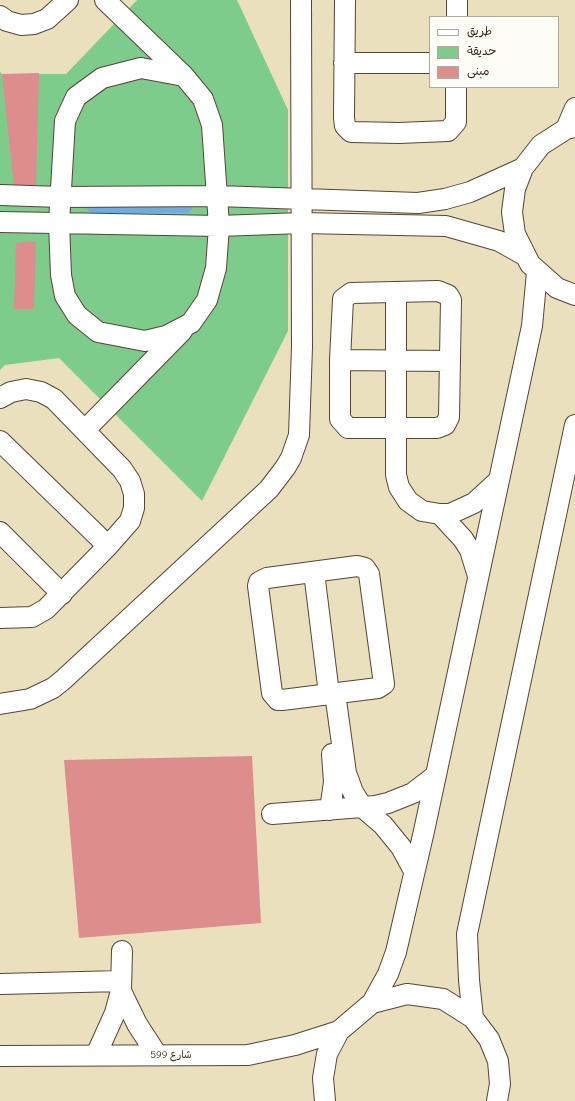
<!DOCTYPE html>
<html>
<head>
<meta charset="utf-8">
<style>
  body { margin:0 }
  #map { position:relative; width:575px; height:1101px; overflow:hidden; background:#ebe0bd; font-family:Delius,"Playpen Sans Arabic",sans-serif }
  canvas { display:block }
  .legend { position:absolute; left:429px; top:16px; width:130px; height:72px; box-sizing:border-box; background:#fdfcf7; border:1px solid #afa8a0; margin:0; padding:5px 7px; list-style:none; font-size:12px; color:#3b2a1e }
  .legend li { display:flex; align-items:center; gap:8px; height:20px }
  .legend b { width:20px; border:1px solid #afa8a0 }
</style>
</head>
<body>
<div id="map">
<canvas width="575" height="1101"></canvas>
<ul class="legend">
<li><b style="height:5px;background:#fff"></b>طريق</li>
<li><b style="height:11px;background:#7ecc8b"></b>حديقة</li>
<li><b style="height:11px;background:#dc8d8c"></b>مبنى</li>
</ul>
</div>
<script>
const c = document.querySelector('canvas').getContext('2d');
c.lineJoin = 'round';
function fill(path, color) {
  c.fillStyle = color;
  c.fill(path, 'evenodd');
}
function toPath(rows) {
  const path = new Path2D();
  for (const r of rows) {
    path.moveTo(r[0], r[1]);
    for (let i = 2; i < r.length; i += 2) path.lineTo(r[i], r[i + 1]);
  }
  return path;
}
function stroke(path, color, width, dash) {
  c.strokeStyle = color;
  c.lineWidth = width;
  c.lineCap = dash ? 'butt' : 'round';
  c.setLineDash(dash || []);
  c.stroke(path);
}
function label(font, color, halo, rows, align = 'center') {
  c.font = font + ' Delius,"Playpen Sans Arabic",sans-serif';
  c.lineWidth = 3;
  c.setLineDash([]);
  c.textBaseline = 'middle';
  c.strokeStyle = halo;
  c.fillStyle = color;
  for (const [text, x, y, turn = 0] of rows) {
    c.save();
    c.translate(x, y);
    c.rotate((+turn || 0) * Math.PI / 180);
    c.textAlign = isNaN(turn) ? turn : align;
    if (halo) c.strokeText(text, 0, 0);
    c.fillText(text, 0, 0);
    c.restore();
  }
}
fill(toPath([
  [137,0,237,0,288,110,288,331,202,501,59,358,5,365,0,370,0,72,2,74,66,74]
]), '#7ecc8b');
fill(toPath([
  [88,206,192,206,192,209,188,213,92,213,87,209]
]), '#6face0');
fill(toPath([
  [39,73,36,187,14,187,2,74],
  [36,241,34,309,14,309,16,243],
  [252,756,261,923,79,938,64,760]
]), '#dc8d8c');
const minor = toPath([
  [105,0,184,76],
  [345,0,344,118,345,126,351,132,399,133,448,131,456,122,456,87],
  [0,16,7,21,21,25,34,24,47,19,68,0],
  [457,17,457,0],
  [344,63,430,63],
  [141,68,184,76,203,99,212,125,219,226,216,268,207,300,191,323,166,336,145,341,98,332,77,315,65,296,61,275,59,223,65,121,76,97,102,78,141,68],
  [575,127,566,129,541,145,523,168,515,189,512,212,515,234,530,264,557,288,575,295],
  [566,129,575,108],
  [0,195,61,197,218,196,418,203,445,199,470,192,523,168],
  [0,222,219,226,302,223,446,226,499,241,524,255],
  [438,291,448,295,451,300,449,417,445,425,437,428,348,428,340,419,340,360,343,299,351,293,438,291],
  [396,292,396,475,399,487,408,501,422,511,440,514,450,514,474,503,499,480],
  [340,360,450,361],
  [0,398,11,392,26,389,41,392,54,399,122,469,130,481,134,494,134,508,130,521,108,546,46,609,32,617,0,618],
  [85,430,182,331],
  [0,441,108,546],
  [440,514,463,539,470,550,478,576],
  [0,532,62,594],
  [357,566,365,568,369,574,384,684,378,688,282,700,278,700,272,693,258,586,259,582,267,578,357,566],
  [314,572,329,694],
  [335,693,346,773,353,792,362,807,383,825,401,847,414,871],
  [0,704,30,699,53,688,63,680,269,489,285,468,291,458,299,435,302,347,301,0],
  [330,810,334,782,332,754],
  [272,814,375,806,388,803,413,793,435,776],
  [0,984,121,981],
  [121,991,137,1024,157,1055],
  [372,1003,388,974,396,952,424,831,532,326,537,272],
  [473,1018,469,980,467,934,575,425],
  [96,1055,115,1013,121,991,122,951],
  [0,1056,248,1055,295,1045,339,1031],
  [325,1101,323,1078,327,1054,339,1031,372,1003,407,994,443,999,473,1018,489,1039,498,1061,500,1084,497,1101]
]);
stroke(minor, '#554536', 22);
stroke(minor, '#fff', 20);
label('10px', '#3b2a1e', '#fdfcf7', [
  ["شارع 599",171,1055]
]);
</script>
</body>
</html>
